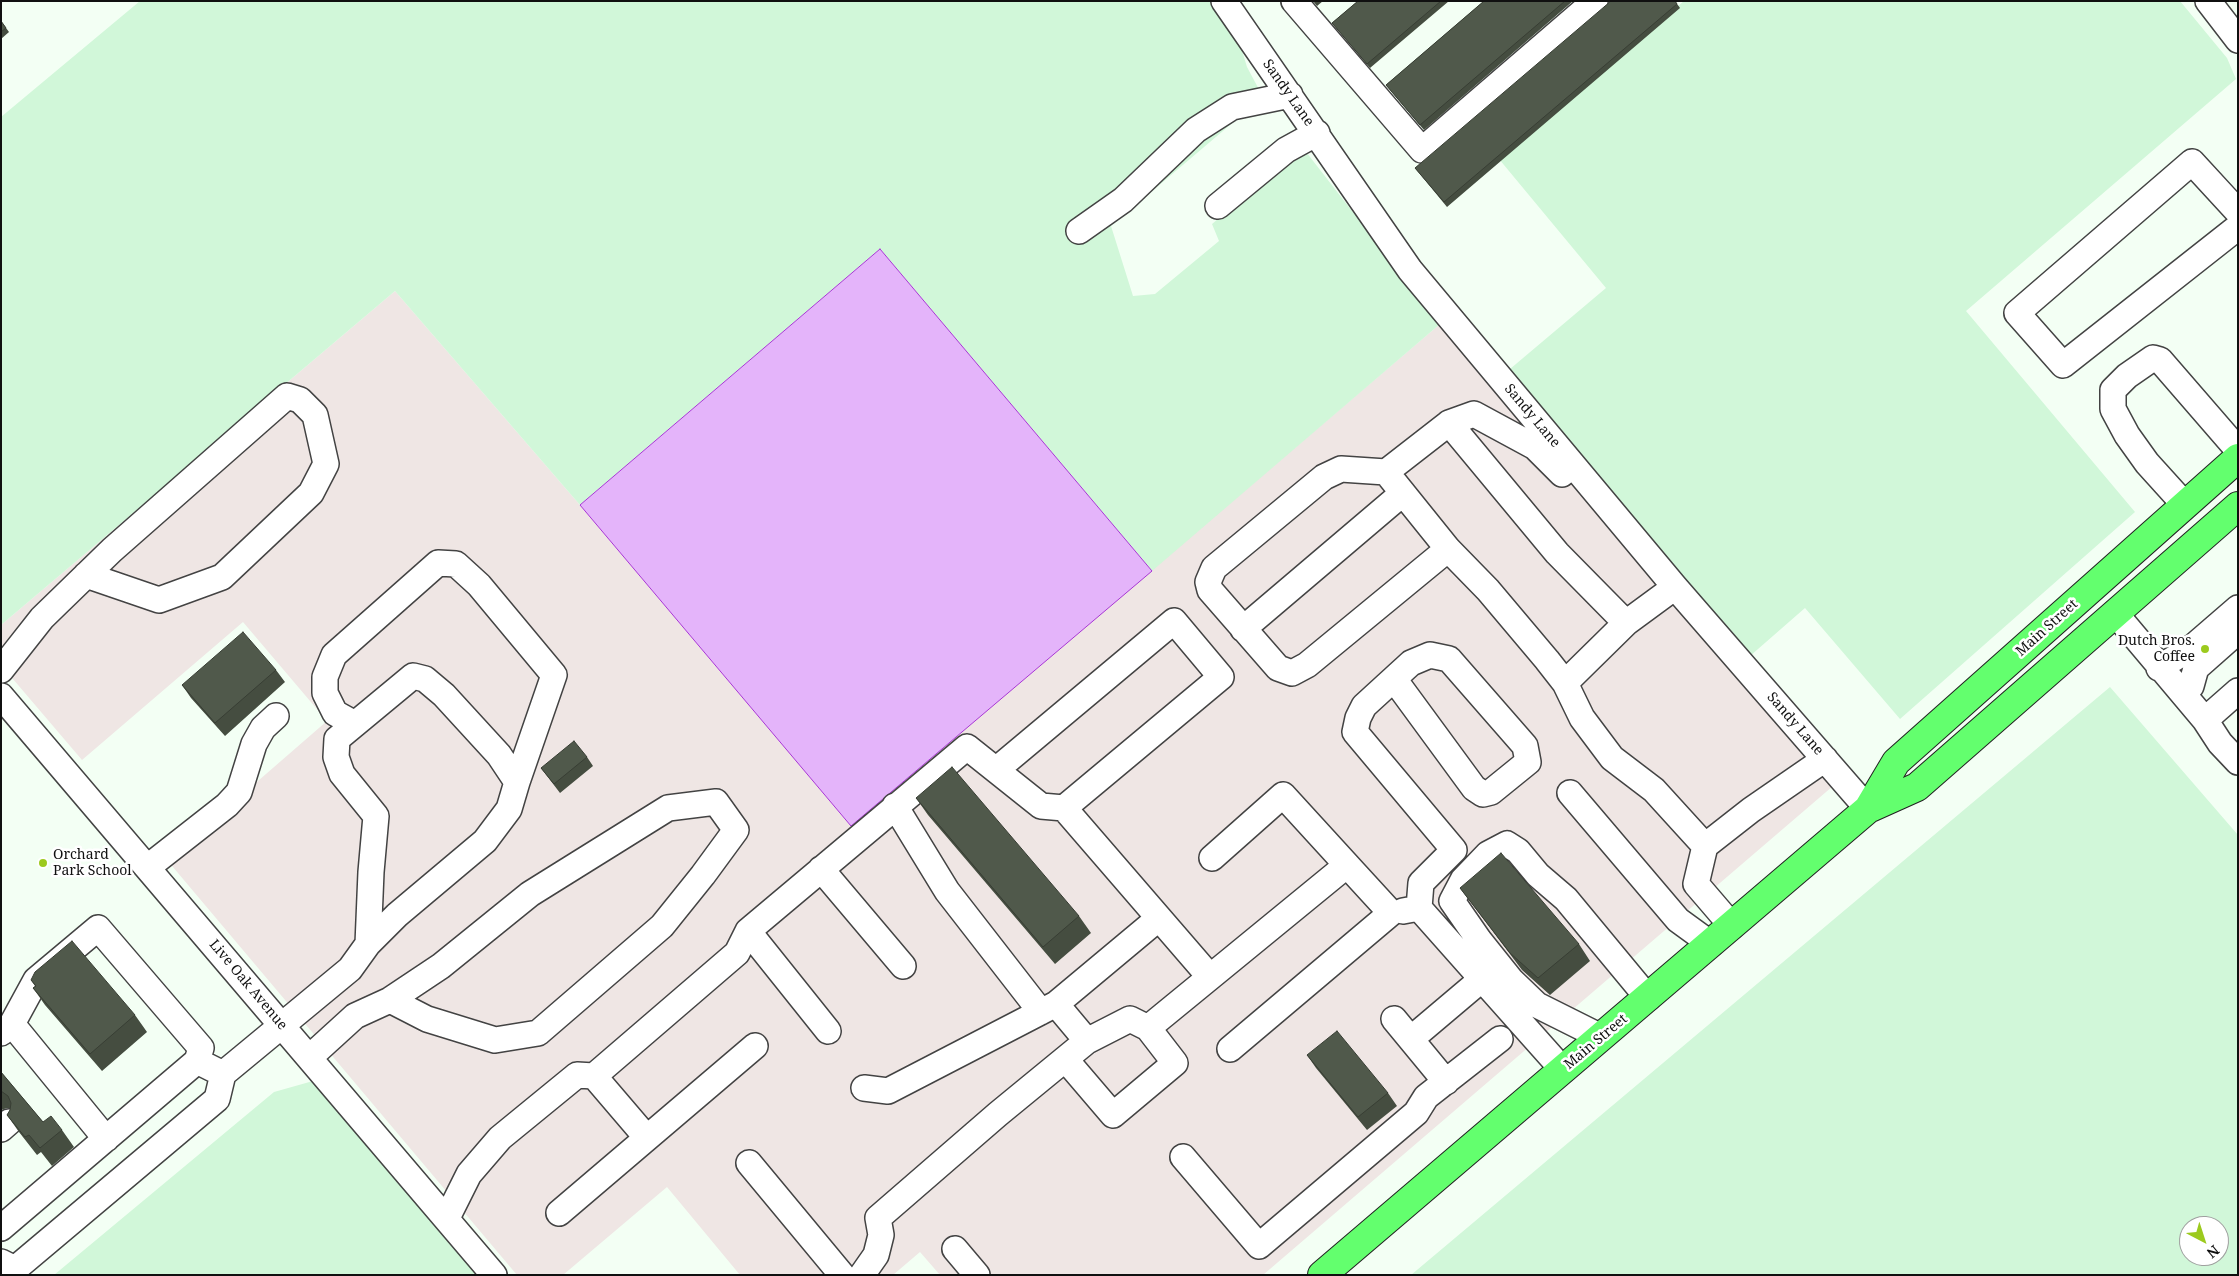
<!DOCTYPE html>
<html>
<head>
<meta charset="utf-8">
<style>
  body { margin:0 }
  #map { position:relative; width:2239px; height:1276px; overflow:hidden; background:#f3fff4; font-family:"Noto Serif",serif }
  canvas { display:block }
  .frame { position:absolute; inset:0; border:2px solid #101010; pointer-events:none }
  .north { position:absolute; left:2179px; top:1216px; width:50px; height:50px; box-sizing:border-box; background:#fff; border:1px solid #9f9f9f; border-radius:50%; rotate:140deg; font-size:14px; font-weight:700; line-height:20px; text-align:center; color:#101010 }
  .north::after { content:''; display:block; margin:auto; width:18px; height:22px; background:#9cca1e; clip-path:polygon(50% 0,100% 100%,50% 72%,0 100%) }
</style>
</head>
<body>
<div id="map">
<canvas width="2239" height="1276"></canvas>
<div class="frame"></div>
<div class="north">N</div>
</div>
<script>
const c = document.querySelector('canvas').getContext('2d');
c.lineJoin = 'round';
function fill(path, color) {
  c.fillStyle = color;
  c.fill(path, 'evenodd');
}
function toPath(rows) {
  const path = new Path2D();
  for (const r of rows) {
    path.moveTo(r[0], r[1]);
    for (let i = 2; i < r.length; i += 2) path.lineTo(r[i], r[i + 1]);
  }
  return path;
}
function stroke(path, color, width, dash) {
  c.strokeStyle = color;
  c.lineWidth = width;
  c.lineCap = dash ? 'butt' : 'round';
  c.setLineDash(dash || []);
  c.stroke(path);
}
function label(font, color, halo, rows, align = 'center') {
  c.font = font + ' "Noto Serif",serif';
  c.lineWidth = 5;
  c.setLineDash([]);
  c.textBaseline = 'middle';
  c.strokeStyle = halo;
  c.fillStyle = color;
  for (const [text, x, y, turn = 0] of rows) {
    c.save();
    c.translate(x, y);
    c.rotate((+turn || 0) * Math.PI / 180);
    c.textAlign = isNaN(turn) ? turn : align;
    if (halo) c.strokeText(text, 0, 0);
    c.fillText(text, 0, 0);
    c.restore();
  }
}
fill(toPath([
  [395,291,580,505,851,826,1440,324,1833,786,1263,1275,940,1275,920,1252,893,1275,740,1275,667,1187,563,1275,517,1275,167,860,327,721,243,622,82,760,1,665,1,625]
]), '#efe6e4');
fill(toPath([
  [140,1,1216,1,1234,24,1247,67,1263,97,1111,226,1133,296,1155,294,1219,241,1212,224,1303,148,1440,324,1152,571,880,249,580,505,395,291,1,625,1,117],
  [1684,1,2180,1,2227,58,2236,79,1966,311,2135,512,1900,719,1805,608,1750,656,1510,369,1606,288,1499,159],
  [2110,687,2238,835,2238,1275,1411,1275],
  [2189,1226,2219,1226,2219,1256,2189,1256],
  [313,1081,478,1275,54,1275,274,1092]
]), '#d1f7d9');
const water = toPath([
  [880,249,1152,571,851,826,580,505,880,249]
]);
fill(water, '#e4b4fa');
stroke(water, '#a836d5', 1);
const minor = toPath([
  [1224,1,1410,270,1675,587,1868,809],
  [1294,1,1422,150,1595,1],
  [2208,1,2238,40],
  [1218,206,1286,150,1317,133],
  [2238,212,2192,162,2017,313,2063,365,2238,227],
  [1079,231,1123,200,1196,130,1232,107,1290,95],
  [1449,423,1474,414,1535,447,1562,474],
  [1386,472,1449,423,1557,553,1626,623,1565,683],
  [2185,505,2147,463,2127,435,2113,409,2113,390,2127,376,2153,358,2160,360,2238,450],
  [1448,549,1307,665,1292,673,1278,668,1210,590,1208,582,1214,568,1324,477,1341,469,1386,472,1448,549,1488,590,1547,660,1565,683,1582,718,1612,758,1654,790,1705,846,1751,810,1825,759],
  [2115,613,2205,720],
  [1626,623,1675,587],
  [1243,629,1403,493],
  [2159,668,2194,646,2238,608],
  [1,670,42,618,112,550,287,396,300,400,315,415,326,464,311,493,222,577,159,600,86,575],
  [1394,679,1474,788,1483,794,1491,792,1528,762,1525,746,1449,659,1430,655,1411,663,1364,706,1358,718,1355,732,1454,850,1421,883,1419,908],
  [2191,686,2196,668,2238,631],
  [2238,691,2205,720,2220,743,2238,762],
  [1,696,494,1275],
  [355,724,335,713,325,693,325,677,334,655,438,563,456,564,479,585,554,675,517,782],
  [996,770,1174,621,1221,677,1064,808],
  [1570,793,1678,920,1711,944],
  [895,806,947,891,1041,1012],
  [1705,846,1696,884,1732,926],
  [148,867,227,805,239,792,254,744,263,728,276,716],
  [821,869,903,966],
  [1403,911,1419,908,1482,979],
  [748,931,828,1031],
  [1056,1004,1159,918],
  [1394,1019,1446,1082],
  [12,1024,106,1139],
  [1148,1028,1347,865,1283,795,1212,858],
  [1,1033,12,1024,36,980,98,928,201,1048,197,1061,223,1074],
  [1601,1037,1537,1005,1511,980,1479,940,1452,901,1463,880,1488,854,1507,844,1518,851,1538,875,1566,899,1648,998],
  [1411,1039,1482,979,1563,1070],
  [1230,1049,1391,913,1347,865],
  [310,1057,355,1016,390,1000,441,966,530,894,668,808,716,802,736,830,703,875,662,926,538,1033,495,1040,427,1019,390,1000],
  [864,1088,888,1091,1056,1004,1087,1041],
  [1,1129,9,1122],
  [647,1138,755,1046],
  [1183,1157,1259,1246,1416,1113,1426,1097,1500,1039],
  [749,1163,842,1275],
  [559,1213,647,1138,594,1076],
  [447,1218,469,1174,500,1138,577,1075,594,1076,737,953,748,931,967,747,1041,806,1064,808,1210,977],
  [1,1228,197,1061],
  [955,1249,977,1275],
  [1,1262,15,1269,217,1099,223,1074,350,969,368,944,397,915,485,841,509,809,517,782,499,755,444,695,425,679,413,676,337,739,336,757,342,774,376,816,371,872,368,944],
  [862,1275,876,1255,881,1235,878,1218,998,1114,1087,1041,1130,1019,1148,1028,1175,1063,1113,1115,1066,1060]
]);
const major = toPath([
  [1868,809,1896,762,2238,458],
  [1322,1275,1868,809,1917,787,2238,506]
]);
stroke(minor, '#434343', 28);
stroke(major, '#212121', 30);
stroke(minor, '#fff', 25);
stroke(major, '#63ff6e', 28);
fill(toPath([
  [1313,1,1323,1,1317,6],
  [1358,1,1449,1,1370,68,1332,23],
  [1484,1,1573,1,1424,130,1386,85],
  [1675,1,1680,8,1447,207,1415,168],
  [1,21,9,32,1,39],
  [276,670,285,682,225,736,191,698,182,685],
  [587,757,593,766,560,793,541,768],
  [916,798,1079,916,1091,933,1055,964,928,815],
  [1460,888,1579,944,1590,961,1550,995,1522,970],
  [31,980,135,1015,147,1032,102,1071,45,1005,33,988,35,986],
  [1307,1055,1388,1093,1397,1106,1367,1130,1316,1068],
  [1,1072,43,1122,62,1130,74,1147,52,1166,41,1152,37,1155,19,1132,7,1115,10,1110,11,1108,7,1108,1,1110]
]), '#454d40');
const building = toPath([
  [1358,1,1441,1,1367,64,1332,23,1358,1],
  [1484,1,1565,1,1420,125,1386,85,1484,1],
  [1611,1,1675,1,1677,4,1444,202,1415,168,1611,1],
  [1,21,6,28,1,32,1,21],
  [243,632,276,670,215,723,182,685,243,632],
  [574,741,587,757,554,784,541,768,574,741],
  [952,767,1079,916,1043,947,916,798,952,767],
  [1501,853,1579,944,1538,978,1510,953,1460,888,1501,853],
  [72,941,135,1015,90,1054,33,988,36,986,31,980,35,972,72,941],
  [1337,1031,1388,1093,1358,1117,1307,1055,1337,1031],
  [1,1072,43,1122,51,1116,62,1130,40,1148,29,1135,25,1137,7,1115,10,1110,11,1103,8,1096,1,1091,1,1072]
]);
fill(building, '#50594b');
stroke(building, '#383e34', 1);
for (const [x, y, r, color] of [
  [2205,649,5,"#9cca1e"],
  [43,863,5,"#9cca1e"]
]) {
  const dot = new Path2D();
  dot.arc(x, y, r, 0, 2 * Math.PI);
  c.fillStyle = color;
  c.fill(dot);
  stroke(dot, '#fff', 2);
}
label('14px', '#101010', '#fff', [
  ["Sandy Lane",1288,93,55],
  ["Sandy Lane",1532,416,50],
  ["Main Street",2047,628,-42],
  ["Sandy Lane",1795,724,49],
  ["Live Oak Avenue",248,985,50],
  ["Main Street",1596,1042,-40]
]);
label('14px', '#101010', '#fff', [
  ["Dutch Bros.",2195,641],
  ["Coffee",2195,657],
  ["Orchard",53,855,"left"],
  ["Park School",53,871,"left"]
], 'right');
</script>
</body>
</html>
